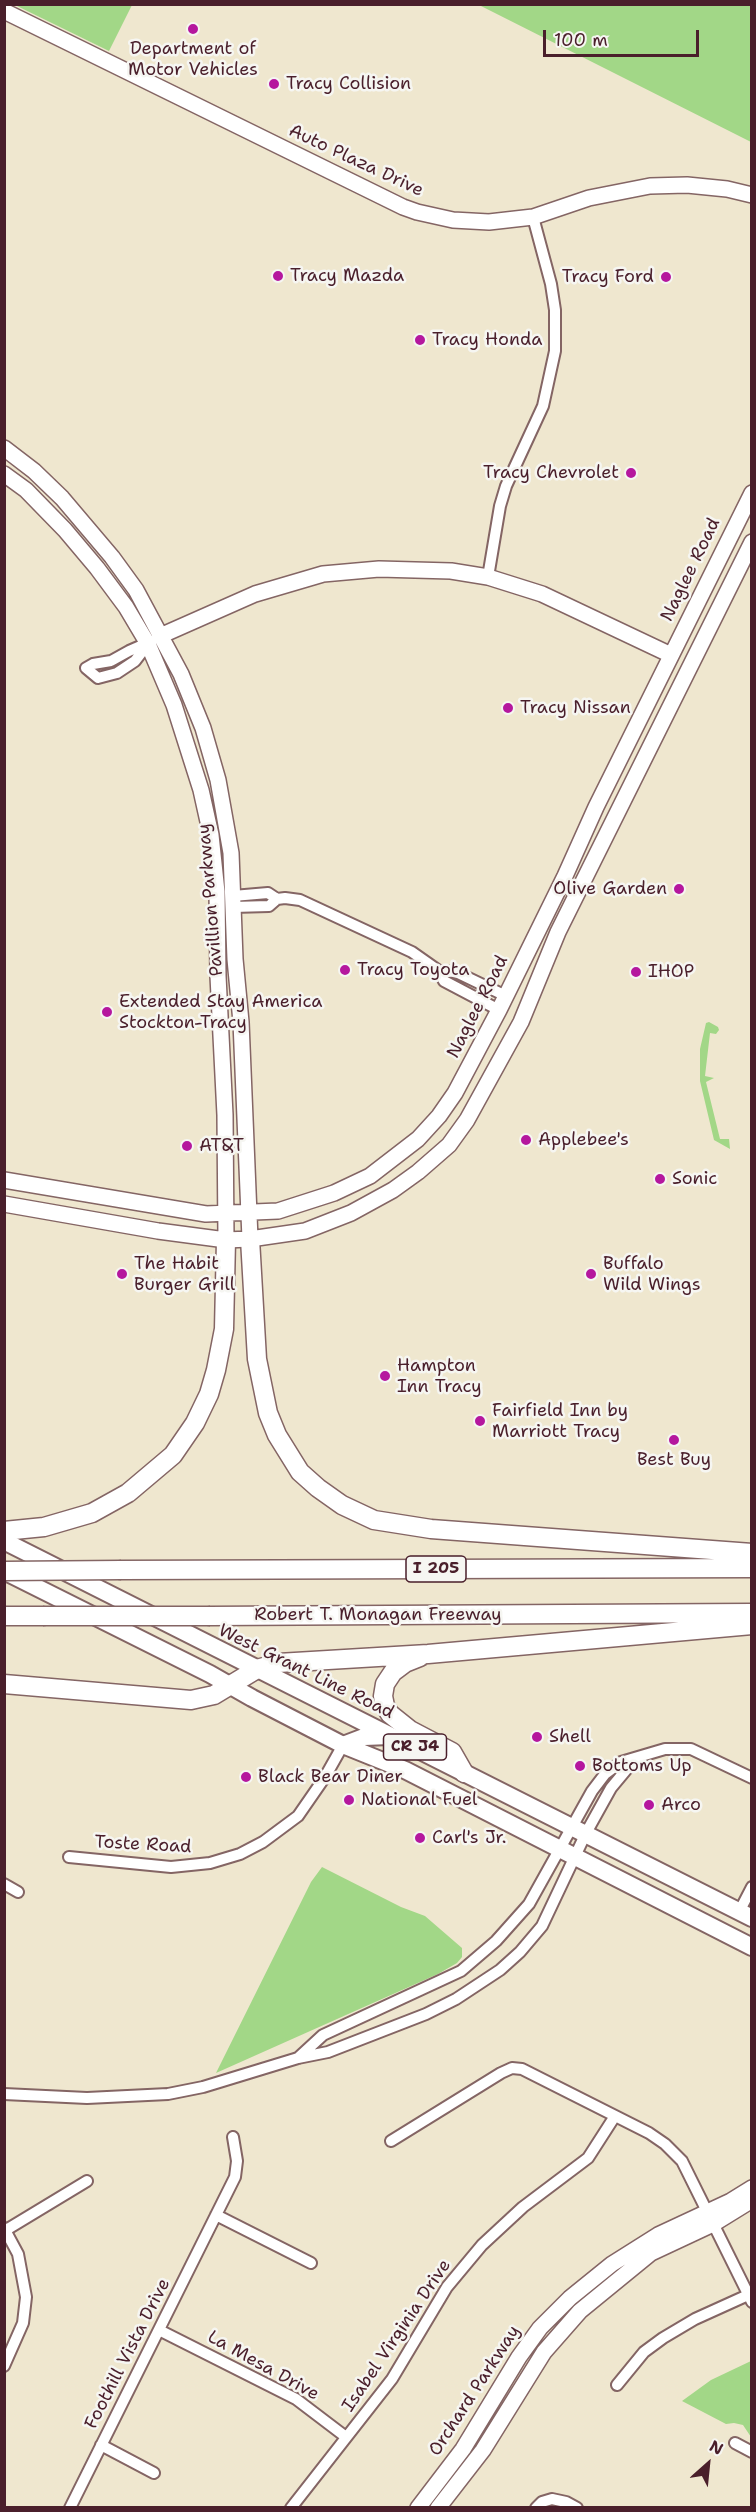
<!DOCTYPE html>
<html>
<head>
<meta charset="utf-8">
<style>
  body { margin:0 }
  #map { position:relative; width:756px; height:2512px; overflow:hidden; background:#efe7cf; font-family:"Shantell Sans",sans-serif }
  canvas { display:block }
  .frame { position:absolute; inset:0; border:6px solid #4a1f2b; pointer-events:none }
  .north { position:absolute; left:678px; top:2434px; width:60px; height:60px; -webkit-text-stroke:4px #f6f6f2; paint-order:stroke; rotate:27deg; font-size:16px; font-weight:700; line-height:24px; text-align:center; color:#4a1f2b }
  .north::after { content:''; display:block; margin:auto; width:21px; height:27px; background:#4a1f2b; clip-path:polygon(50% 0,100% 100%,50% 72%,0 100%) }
  .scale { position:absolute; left:543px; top:30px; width:156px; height:27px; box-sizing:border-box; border:3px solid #4a1f2b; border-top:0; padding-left:8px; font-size:18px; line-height:21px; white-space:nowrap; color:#4a1f2b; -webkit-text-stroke:4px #f6f6f2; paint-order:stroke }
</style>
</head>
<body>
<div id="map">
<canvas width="756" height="2512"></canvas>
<div class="frame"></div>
<div class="north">N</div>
<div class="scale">100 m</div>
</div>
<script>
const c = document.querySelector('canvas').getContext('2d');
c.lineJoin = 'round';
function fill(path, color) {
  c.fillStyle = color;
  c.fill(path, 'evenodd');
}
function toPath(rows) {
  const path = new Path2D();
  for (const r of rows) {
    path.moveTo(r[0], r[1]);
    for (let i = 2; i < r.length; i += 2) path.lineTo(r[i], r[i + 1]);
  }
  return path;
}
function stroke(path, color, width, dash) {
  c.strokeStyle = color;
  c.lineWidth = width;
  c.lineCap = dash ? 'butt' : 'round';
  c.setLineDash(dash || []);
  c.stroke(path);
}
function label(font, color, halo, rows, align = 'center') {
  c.font = font + ' "Shantell Sans",sans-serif';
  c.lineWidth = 5;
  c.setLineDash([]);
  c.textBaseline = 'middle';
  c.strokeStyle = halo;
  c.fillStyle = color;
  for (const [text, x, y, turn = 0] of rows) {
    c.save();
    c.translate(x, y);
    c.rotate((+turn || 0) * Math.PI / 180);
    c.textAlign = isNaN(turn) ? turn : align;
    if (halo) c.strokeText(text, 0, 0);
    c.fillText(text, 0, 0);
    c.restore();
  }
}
fill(toPath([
  [15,5,132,5,109,51],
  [479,5,751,5,751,142],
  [709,1022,718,1027,719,1030,716,1034,710,1033,705,1076,714,1078,706,1082,720,1139,729,1139,730,1149,714,1140,700,1081,700,1049,706,1023],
  [322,1867,401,1907,425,1916,462,1948,462,1957,457,1963,438,1974,216,2073,311,1882],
  [751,2361,751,2437,743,2425,734,2423,726,2424,682,2401,711,2380]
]), '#a2d787');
const street = toPath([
  [488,577,500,506,506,486,543,406,555,351,555,310,551,284,533,217],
  [148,644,135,661,117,673,98,678,86,668,93,664,111,661,129,651,152,641],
  [233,896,268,893,277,899],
  [233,907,269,906,277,899,285,898,300,900,412,952,439,971,444,981,499,1010],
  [439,971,456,972,506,996],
  [69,1857,171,1867,210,1863,240,1854,263,1842,298,1816,325,1777,343,1745],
  [4,1884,18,1892],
  [739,1912,752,1887],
  [298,2058,323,2035,461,1971,496,1941,529,1904,592,1791,605,1774,621,1762,665,1749,691,1749,752,1778],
  [4,2094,87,2098,168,2094,203,2087,298,2058,328,2052,426,2014,456,1999,500,1970,520,1952,542,1926,586,1833,611,1788,636,1758],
  [391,2141,501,2073,512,2068,522,2069,649,2133,665,2144,682,2161,752,2302],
  [216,2215,311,2263],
  [4,2228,18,2254,26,2297,23,2323,4,2366],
  [6,2230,87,2181],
  [159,2330,296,2399,346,2437],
  [617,2385,644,2352,663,2338,695,2319,748,2295],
  [735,2443,752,2452],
  [101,2445,154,2473],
  [70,2508,235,2177,237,2161,233,2137],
  [291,2508,392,2379,447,2287,482,2245,523,2207,588,2158,615,2116],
  [536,2508,542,2502,552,2499,566,2502,577,2508]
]);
const secondary = toPath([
  [4,11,403,207,417,212,453,220,489,222,533,217,589,198,650,186,687,185,727,189,752,195],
  [4,448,34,471,62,498,112,557,136,590,181,674,203,728,218,780,231,853,235,959,241,1022,250,1239],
  [4,474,26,490,65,530,97,568,126,607,148,644,174,705,201,790,211,835,217,892,218,976,225,1115,226,1240],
  [160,636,255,594,323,574,379,569,451,571,488,577,542,594,671,655],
  [4,1180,206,1214,278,1211,334,1193,370,1176,418,1139,439,1116,455,1093,499,1010,565,876,596,807,752,493],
  [4,1204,158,1231,226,1240,250,1239,305,1231,351,1213,393,1190,418,1172,449,1145,467,1120,521,1022,558,932,752,542],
  [418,2508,463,2449,519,2357,540,2328,570,2298,612,2264,658,2235,731,2201,752,2188],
  [438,2508,483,2450,544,2352,580,2311,651,2253,713,2224,752,2200]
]);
const primary = toPath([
  [4,1541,752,1918],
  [4,1571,210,1674,252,1698,343,1745,405,1770,752,1947],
  [343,1745,364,1737,390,1736]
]);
const highway = toPath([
  [250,1239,257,1359,268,1413,277,1435,300,1472,318,1488,342,1505,374,1520,431,1529,752,1553],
  [4,1531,44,1527,92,1513,128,1493,173,1455,195,1423,209,1394,216,1370,224,1329,226,1240],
  [121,1570,752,1568],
  [4,1616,43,1616],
  [210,1616,752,1613],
  [420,1657,405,1663,393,1672,385,1684,383,1696,385,1706,390,1714,410,1730,452,1752,464,1773],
  [4,1684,191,1700,214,1695,257,1669,278,1663,428,1654,752,1625]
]);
stroke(street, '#846564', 14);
stroke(secondary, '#846564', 18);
stroke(primary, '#846564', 20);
stroke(highway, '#846564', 21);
stroke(street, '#fff', 10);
stroke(secondary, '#fff', 15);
stroke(primary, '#fff', 16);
stroke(highway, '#fff', 18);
const highwayBridge = toPath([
  [4,1571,121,1570],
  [43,1616,210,1616]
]);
stroke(highwayBridge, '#846564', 21, []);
stroke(highwayBridge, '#fff', 18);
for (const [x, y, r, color] of [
  [193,29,6,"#b5179e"],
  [274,84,6,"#b5179e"],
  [278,276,6,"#b5179e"],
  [666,277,6,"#b5179e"],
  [420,340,6,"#b5179e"],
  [631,473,6,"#b5179e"],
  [508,708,6,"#b5179e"],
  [679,889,6,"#b5179e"],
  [345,970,6,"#b5179e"],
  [636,972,6,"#b5179e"],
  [107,1012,6,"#b5179e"],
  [526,1140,6,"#b5179e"],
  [187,1146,6,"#b5179e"],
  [660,1179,6,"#b5179e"],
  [122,1274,6,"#b5179e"],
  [591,1274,6,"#b5179e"],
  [385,1376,6,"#b5179e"],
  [480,1421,6,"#b5179e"],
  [674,1440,6,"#b5179e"],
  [537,1737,6,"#b5179e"],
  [580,1766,6,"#b5179e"],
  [246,1777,6,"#b5179e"],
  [349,1800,6,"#b5179e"],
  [649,1805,6,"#b5179e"],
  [420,1838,6,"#b5179e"]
]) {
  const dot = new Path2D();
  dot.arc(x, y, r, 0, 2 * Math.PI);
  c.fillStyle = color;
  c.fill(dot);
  stroke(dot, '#f6f6f2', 2);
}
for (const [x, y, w] of [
  [436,1569,60],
  [415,1747,63]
]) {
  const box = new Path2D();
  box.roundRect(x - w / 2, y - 13, w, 26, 4.5);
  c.fillStyle = '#f6f6f2';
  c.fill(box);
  stroke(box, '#4a1f2b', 1.5);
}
label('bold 16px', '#4a1f2b', null, [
  ["I 205",436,1569],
  ["CR J4",415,1747]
]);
label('18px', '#4a1f2b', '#f6f6f2', [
  ["Department of",193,49,"center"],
  ["Motor Vehicles",193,70,"center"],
  ["Tracy Collision",286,84],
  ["Tracy Mazda",290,276],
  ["Tracy Ford",654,277,"right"],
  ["Tracy Honda",432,340],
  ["Tracy Chevrolet",619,473,"right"],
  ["Tracy Nissan",520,708],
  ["Olive Garden",667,889,"right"],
  ["Tracy Toyota",357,970],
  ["IHOP",648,972],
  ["Extended Stay America",119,1002],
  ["Stockton-Tracy",119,1023],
  ["Applebee's",538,1140],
  ["AT&T",199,1146],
  ["Sonic",672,1179],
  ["The Habit",134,1264],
  ["Burger Grill",134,1285],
  ["Buffalo",603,1264],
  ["Wild Wings",603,1285],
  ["Hampton",397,1366],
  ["Inn Tracy",397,1387],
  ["Fairfield Inn by",492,1411],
  ["Marriott Tracy",492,1432],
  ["Best Buy",674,1460,"center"],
  ["Shell",549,1737],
  ["Bottoms Up",592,1766],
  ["Black Bear Diner",258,1777],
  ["National Fuel",361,1800],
  ["Arco",661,1805],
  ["Carl's Jr.",432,1838]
], 'left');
label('18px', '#4a1f2b', '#f6f6f2', [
  ["Auto Plaza Drive",356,161,25],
  ["Naglee Road",691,570,-64],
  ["Pavillion Parkway",211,900,-95],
  ["Naglee Road",478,1007,-63],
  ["Robert T. Monagan Freeway",378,1615],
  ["West Grant Line Road",306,1672,26],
  ["Toste Road",143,1845,3],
  ["Isabel Virginia Drive",397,2336,-56],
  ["Foothill Vista Drive",128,2354,-63],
  ["La Mesa Drive",263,2366,29],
  ["Orchard Parkway",475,2391,-57]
]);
</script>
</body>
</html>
